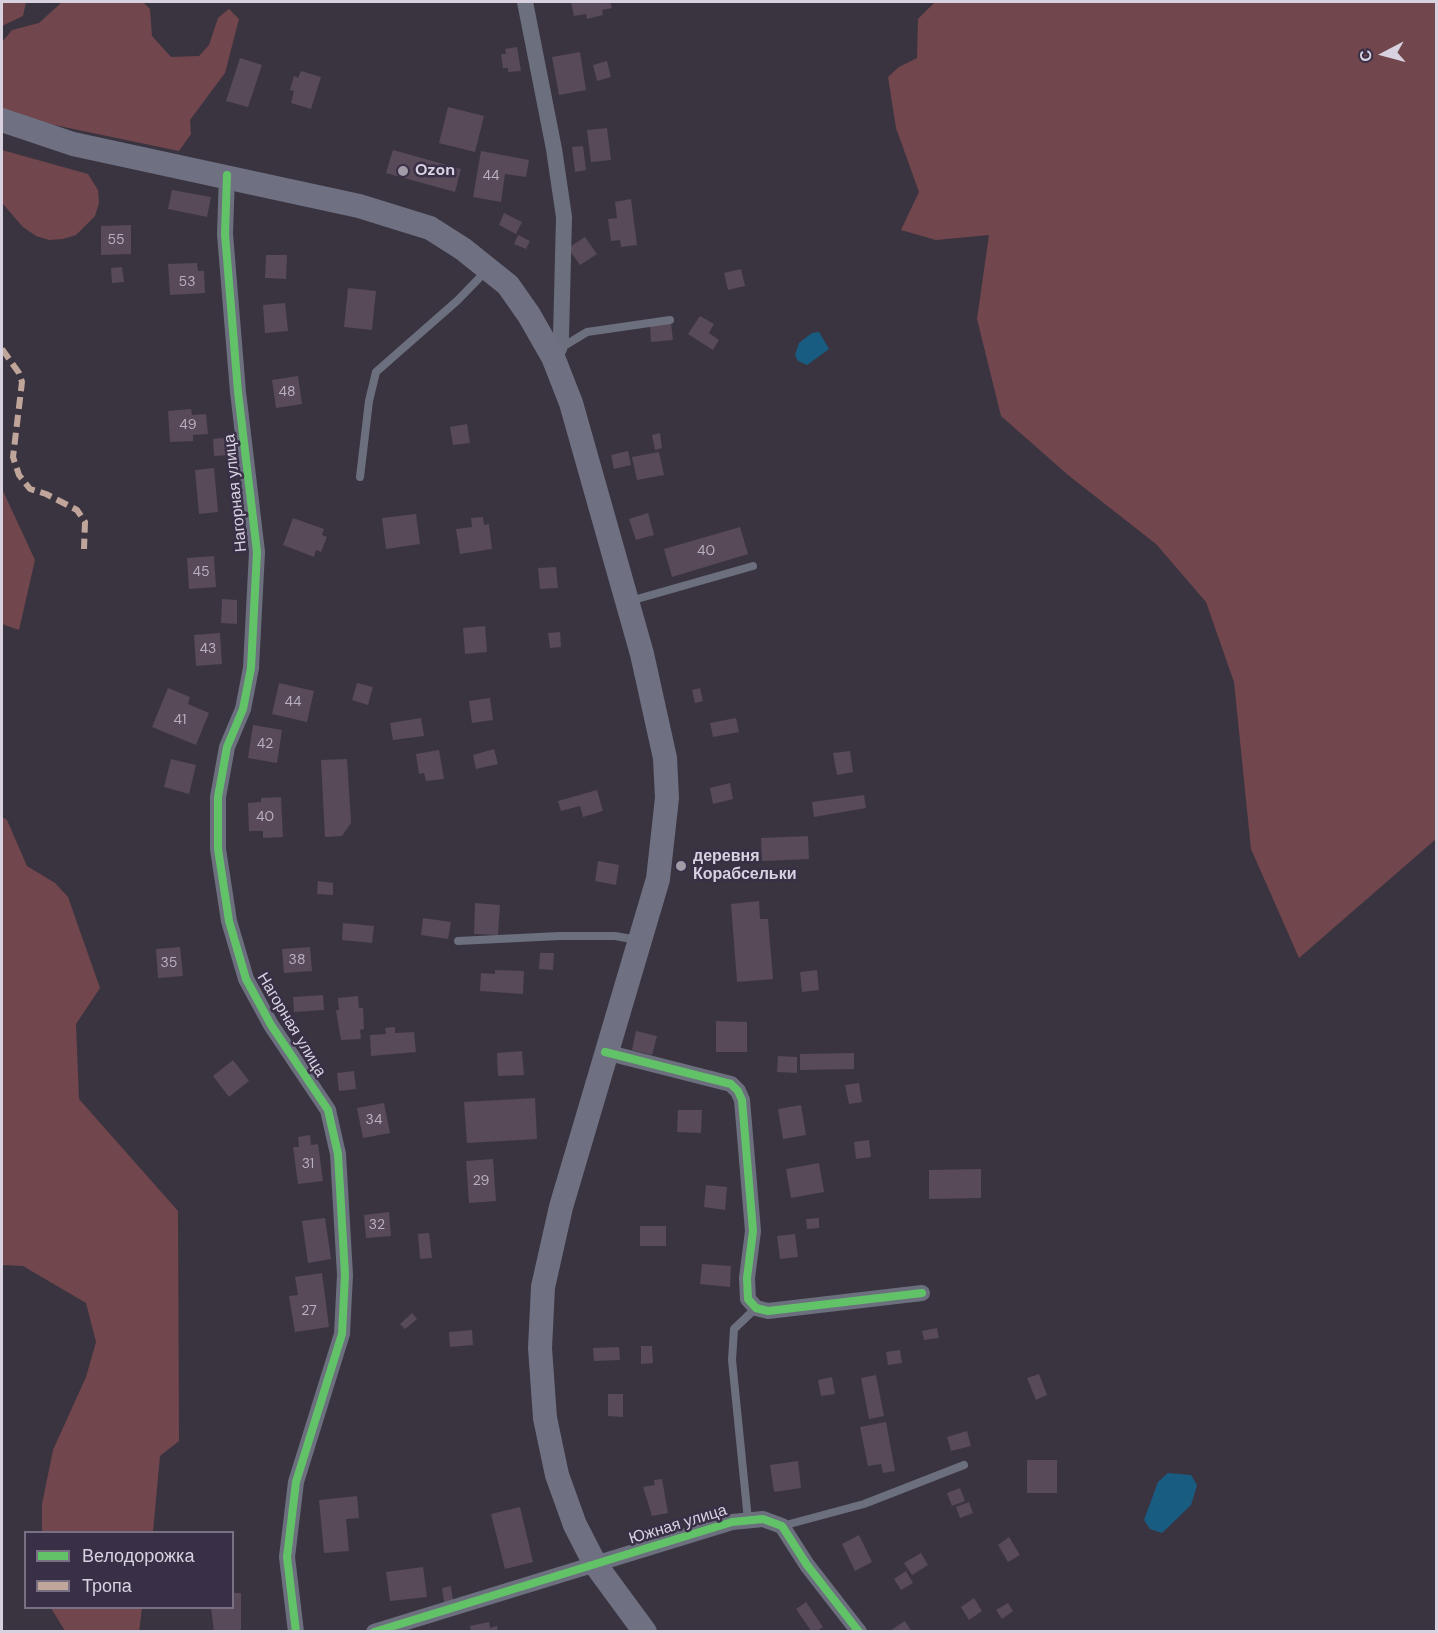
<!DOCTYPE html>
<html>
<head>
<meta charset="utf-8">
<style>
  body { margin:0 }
  #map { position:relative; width:1438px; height:1633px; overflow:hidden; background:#3a3441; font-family:"DM Sans",sans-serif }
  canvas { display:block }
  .frame { position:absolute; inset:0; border:3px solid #d8d2e0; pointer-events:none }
  .legend { position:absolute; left:24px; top:1531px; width:210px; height:78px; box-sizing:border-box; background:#392f46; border:2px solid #797084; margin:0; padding:8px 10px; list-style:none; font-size:18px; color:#d8d2e0 }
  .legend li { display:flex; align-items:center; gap:12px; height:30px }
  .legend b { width:30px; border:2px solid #797084 }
  .north { position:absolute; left:1354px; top:24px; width:60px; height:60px; -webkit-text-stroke:4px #392f46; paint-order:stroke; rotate:264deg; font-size:16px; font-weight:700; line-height:24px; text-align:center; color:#d8d2e0 }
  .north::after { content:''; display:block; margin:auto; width:21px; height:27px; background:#d8d2e0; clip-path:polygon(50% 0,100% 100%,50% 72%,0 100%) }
</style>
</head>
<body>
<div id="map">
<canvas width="1438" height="1633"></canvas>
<div class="frame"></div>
<ul class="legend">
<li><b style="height:8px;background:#61c268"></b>Велодорожка</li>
<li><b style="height:8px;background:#c0a59a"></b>Тропа</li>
</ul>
<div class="north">С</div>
</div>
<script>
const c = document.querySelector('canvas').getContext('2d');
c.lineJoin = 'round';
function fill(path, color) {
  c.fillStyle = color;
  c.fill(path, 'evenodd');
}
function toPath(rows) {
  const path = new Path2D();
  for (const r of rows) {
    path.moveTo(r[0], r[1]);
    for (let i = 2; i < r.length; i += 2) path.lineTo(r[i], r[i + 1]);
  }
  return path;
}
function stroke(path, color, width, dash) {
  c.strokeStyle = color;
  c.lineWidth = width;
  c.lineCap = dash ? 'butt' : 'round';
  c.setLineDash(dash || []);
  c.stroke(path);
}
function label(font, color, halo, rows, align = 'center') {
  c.font = font + ' "DM Sans",sans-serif';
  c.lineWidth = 5;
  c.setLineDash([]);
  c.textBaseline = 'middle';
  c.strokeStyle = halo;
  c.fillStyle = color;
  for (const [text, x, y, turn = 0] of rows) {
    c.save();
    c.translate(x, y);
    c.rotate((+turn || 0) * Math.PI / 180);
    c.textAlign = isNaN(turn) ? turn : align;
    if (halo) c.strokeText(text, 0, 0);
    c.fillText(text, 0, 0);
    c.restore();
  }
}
fill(toPath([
  [2,2,26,2,23,16,2,26],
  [62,2,143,2,150,9,152,36,171,57,199,56,209,45,218,18,229,9,239,19,225,73,190,120,191,134,179,151,16,117,2,110,2,42,12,30,39,23],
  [935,2,1436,2,1436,839,1299,958,1251,849,1234,682,1206,602,1156,544,1068,475,1001,416,977,319,989,235,936,240,901,230,919,192,896,128,888,77,899,67,917,58,918,19],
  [2,150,88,174,98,190,99,203,95,216,76,235,63,239,49,240,36,236,23,227,2,203],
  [2,489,35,560,19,630,2,624],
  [2,817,7,820,27,866,55,883,68,897,100,988,76,1024,79,1099,178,1211,179,1441,160,1456,153,1532,42,1532,42,1504,53,1450,86,1377,96,1342,86,1303,23,1266,2,1265],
  [51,1608,142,1608,139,1632,65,1631]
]), '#71464c');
fill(toPath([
  [819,332,829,349,807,365,798,361,795,355,799,343,812,333],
  [1168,1473,1191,1475,1197,1485,1191,1505,1162,1533,1150,1529,1144,1520,1158,1482]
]), '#185d81');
fill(toPath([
  [571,2,610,2,612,8,602,10,603,15,587,19,586,14,574,16],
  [517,47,521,71,508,72,508,68,503,68,501,54,506,54,505,49],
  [580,52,586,90,559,95,552,57],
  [240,58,262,65,248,107,226,101],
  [607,61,611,77,597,81,593,65],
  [301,71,321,77,311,109,291,103,294,91,290,90,294,76,298,78],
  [448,107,484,116,475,152,439,143],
  [607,128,611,160,591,162,587,130],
  [583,146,586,170,575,172,572,147],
  [393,150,461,169,455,192,386,173],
  [481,151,529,160,526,177,505,174,501,202,473,197],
  [172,190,211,197,207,217,168,209],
  [631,199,637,245,621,247,620,240,611,241,608,219,617,218,615,202],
  [504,213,522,222,516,234,499,225],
  [131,225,131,254,101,255,101,226],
  [518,235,530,241,526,249,514,244],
  [585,237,597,254,580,265,568,248],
  [266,255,287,255,286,279,265,278],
  [197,263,198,271,204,271,205,293,170,295,168,264],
  [122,267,124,282,112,283,111,268],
  [741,269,745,286,728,290,724,273],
  [348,288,376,291,372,330,344,327],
  [285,303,288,331,265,333,263,305],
  [700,316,714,324,709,333,719,340,713,350,688,334],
  [671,323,673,340,651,342,650,325],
  [298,376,302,404,276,408,272,380],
  [191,409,192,415,206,414,208,434,193,435,193,441,170,442,168,411],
  [467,424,470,443,453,445,450,427],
  [660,433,662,448,655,450,652,435],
  [231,437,232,455,214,456,213,439],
  [628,451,631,465,614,469,611,455],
  [659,452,664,475,637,480,632,457],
  [214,468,218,512,199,514,195,470],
  [648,513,654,535,636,540,629,519],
  [416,514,420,544,386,549,382,518],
  [483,517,484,525,489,524,492,549,460,554,456,529,472,527,471,518],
  [293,518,324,529,322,535,327,537,321,552,316,550,314,557,283,545],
  [740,527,748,554,672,577,664,549],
  [214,556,216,587,189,589,187,558],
  [556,567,558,588,540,589,538,568],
  [222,599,237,600,237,624,221,623],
  [485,626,487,652,465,654,463,628],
  [560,632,561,647,550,648,548,633],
  [220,633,222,664,196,666,194,635],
  [279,683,314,691,307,722,272,714],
  [357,683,373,687,368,705,352,700],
  [168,688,190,697,188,704,209,713,196,745,152,727],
  [700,688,703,701,695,703,692,690],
  [490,698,493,720,472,723,469,701],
  [421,718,424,736,393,740,390,723],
  [736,718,739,732,713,737,710,723],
  [253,725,282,730,277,763,248,758],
  [494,749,498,764,476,769,473,755],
  [439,750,444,779,426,781,424,773,419,774,416,754],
  [850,751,853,772,837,775,833,753],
  [171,759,196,765,189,794,164,787],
  [347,759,351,823,342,836,325,837,321,760],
  [730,783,733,799,713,804,710,788],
  [597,790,603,811,583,817,580,806,561,811,558,801],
  [864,795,866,808,814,817,812,802],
  [281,797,283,837,263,838,263,831,249,831,248,803,261,802,261,798],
  [808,836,809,859,762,861,761,838],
  [598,861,619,865,616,885,595,881],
  [318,881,333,883,333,895,317,894],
  [759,901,760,919,768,919,773,979,737,982,731,904],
  [475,903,500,905,498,935,474,934],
  [423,918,451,922,448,939,421,935],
  [343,923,374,926,372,943,342,940],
  [180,947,183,976,158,978,156,949],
  [310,947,312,971,284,973,282,949],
  [540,953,554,953,553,970,539,969],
  [495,970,524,971,523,994,480,991,481,973,495,974],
  [817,970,819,990,802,992,800,972],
  [323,995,324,1010,294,1012,293,997],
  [358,996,359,1008,363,1008,364,1029,360,1030,361,1039,341,1040,336,1010,339,1010,338,998],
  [716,1021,747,1022,747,1052,716,1052],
  [395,1027,395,1033,414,1032,416,1052,371,1056,370,1035,386,1034,385,1028],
  [636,1031,657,1036,652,1055,632,1050],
  [522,1051,524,1075,498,1076,497,1053],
  [854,1053,854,1069,800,1070,800,1054],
  [778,1056,797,1057,797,1073,777,1072],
  [233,1060,249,1081,229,1097,213,1076],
  [354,1071,356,1089,339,1091,337,1073],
  [859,1083,862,1102,849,1104,845,1085],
  [535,1098,537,1139,467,1143,464,1102],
  [384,1103,390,1133,363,1138,357,1108],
  [801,1105,806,1135,783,1139,778,1109],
  [678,1110,702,1110,701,1133,677,1132],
  [310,1135,311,1145,318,1144,323,1181,298,1184,293,1147,299,1147,298,1137],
  [869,1140,871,1157,856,1159,854,1142],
  [493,1159,496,1201,469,1203,466,1161],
  [819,1163,824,1192,791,1198,786,1169],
  [981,1169,981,1198,929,1199,929,1170],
  [706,1185,727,1187,725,1210,704,1207],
  [389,1212,391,1236,366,1238,364,1215],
  [325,1218,331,1259,308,1263,302,1221],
  [819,1218,819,1228,807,1229,806,1219],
  [640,1226,666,1226,666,1246,640,1246],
  [429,1233,432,1258,420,1259,418,1234],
  [795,1234,798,1257,780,1259,777,1236],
  [702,1264,731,1266,730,1287,700,1284],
  [322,1273,329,1327,295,1332,289,1296,298,1295,295,1277],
  [412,1313,417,1319,405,1329,400,1324],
  [937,1328,939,1338,924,1340,922,1331],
  [472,1330,473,1345,450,1347,449,1332],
  [641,1346,652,1346,653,1363,641,1364],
  [619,1347,620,1360,594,1361,593,1348],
  [900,1350,902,1363,888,1365,886,1352],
  [1039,1374,1047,1395,1036,1400,1027,1378],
  [876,1375,884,1416,869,1419,861,1378],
  [832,1377,835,1394,821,1396,818,1380],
  [608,1394,623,1394,623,1417,608,1416],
  [886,1422,895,1471,883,1473,881,1464,868,1466,860,1427],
  [967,1431,971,1446,951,1451,947,1437],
  [1027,1460,1057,1460,1057,1493,1027,1493],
  [798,1461,801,1488,774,1492,770,1465],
  [662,1479,668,1513,652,1516,643,1487,655,1485,654,1480],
  [960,1488,965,1501,952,1506,947,1493],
  [357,1496,359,1518,346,1519,349,1551,324,1553,319,1500],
  [969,1502,973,1513,960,1518,956,1507],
  [520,1507,533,1562,505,1569,491,1514],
  [859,1535,872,1562,855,1571,842,1544],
  [1009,1537,1020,1555,1008,1562,998,1545],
  [921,1553,928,1565,912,1575,904,1563],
  [423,1567,427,1597,390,1601,386,1572],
  [906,1571,913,1583,901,1590,894,1579],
  [451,1586,453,1601,444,1602,442,1588],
  [232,1593,241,1593,241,1632,214,1632,211,1608,232,1608],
  [974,1598,982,1611,969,1620,961,1607],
  [806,1602,823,1627,816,1632,812,1632,796,1609],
  [1008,1603,1013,1611,1002,1619,996,1610],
  [905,1621,912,1632,888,1632],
  [489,1622,490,1628,497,1626,498,1632,471,1632,470,1626]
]), '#584a58');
stroke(toPath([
  [559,349,587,332,670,320],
  [360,477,369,401,376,372,458,300,486,271],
  [630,601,753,566],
  [458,941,559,936,615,936,638,940],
  [748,1520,732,1360,734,1329,756,1308],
  [782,1526,864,1504,964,1465]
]), '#6c707e', 8);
stroke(toPath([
  [525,2,554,149,564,217,561,337,559,349,553,357],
  [227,175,225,234,238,392,257,552,251,668,243,709,227,747,218,797,218,849,229,921,246,979,271,1025,328,1110,338,1154,345,1275,342,1334,296,1482,287,1557,296,1632],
  [605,1052,731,1084,738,1091,742,1100,753,1231,747,1278,748,1299,756,1308,768,1311,922,1293],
  [374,1632,732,1522,763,1519,782,1526,807,1565,859,1632]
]), '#6c707e', 16);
stroke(toPath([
  [2,120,73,144,359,206,430,228,463,249,508,285,529,315,553,357,571,403,642,654,665,758,667,798,658,879,561,1207,543,1287,540,1348,545,1418,557,1475,575,1525,595,1564,645,1632]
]), '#6f7182', 24);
stroke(toPath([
  [2,349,19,373,22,382,13,457,19,475,30,489,46,494,77,510,85,522,84,549]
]), '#c0a59a', 6, [12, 6]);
stroke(toPath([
  [227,175,225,234,238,392,257,552,251,668,243,709,227,747,218,797,218,849,229,921,246,979,271,1025,328,1110,338,1154,345,1275,342,1334,296,1482,287,1557,296,1632],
  [605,1052,731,1084,738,1091,742,1100,753,1231,747,1278,748,1299,756,1308,768,1311,922,1293],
  [374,1632,732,1522,763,1519,782,1526,807,1565,859,1632]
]), '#61c268', 8);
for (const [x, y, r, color] of [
  [403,171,6,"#a19ba8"],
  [681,866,6,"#a19ba8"]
]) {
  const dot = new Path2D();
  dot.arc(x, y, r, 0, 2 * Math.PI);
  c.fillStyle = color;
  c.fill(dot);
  stroke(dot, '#392f46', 2);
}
label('14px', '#b8b0be', null, [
  ["44",491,176],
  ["55",116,240],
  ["53",187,282],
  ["48",287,392],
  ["49",188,425],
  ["40",706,551],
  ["45",201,572],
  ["43",208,649],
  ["44",293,702],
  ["41",180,720],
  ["42",265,744],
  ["40",265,817],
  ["38",297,960],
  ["35",169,963],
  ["34",374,1120],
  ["31",308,1164],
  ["29",481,1181],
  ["32",377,1225],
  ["27",309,1311]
]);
label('bold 16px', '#d8d2e0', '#392f46', [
  ["Ozon",415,171],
  ["деревня",693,857],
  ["Корабсельки",693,875]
], 'left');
label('16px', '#d8d2e0', '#392f46', [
  ["Нагорная улица",236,493,-96],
  ["Нагорная улица",291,1025,59],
  ["Южная улица",678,1525,-17]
]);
</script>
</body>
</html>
